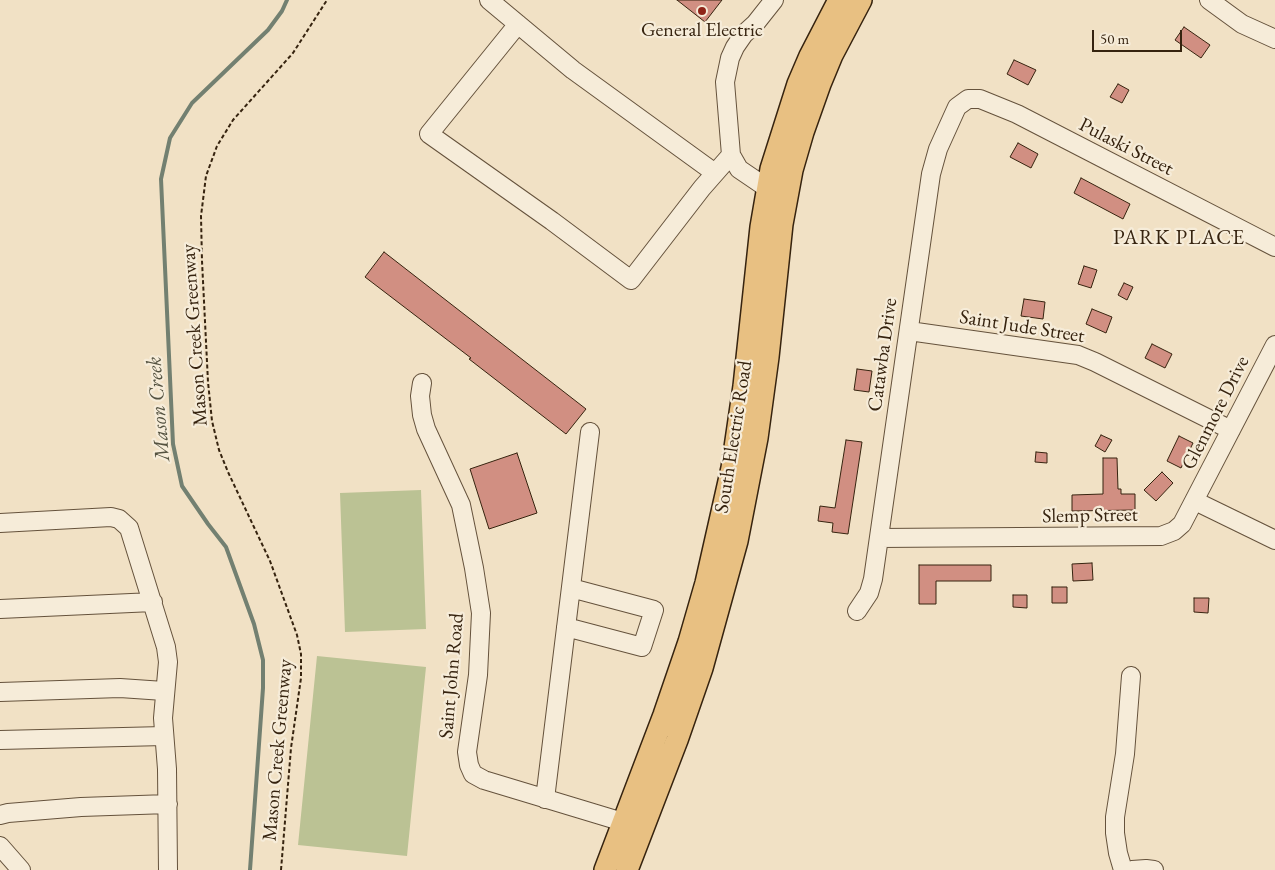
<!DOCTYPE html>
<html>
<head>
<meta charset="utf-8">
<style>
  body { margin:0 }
  #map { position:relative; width:1275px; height:870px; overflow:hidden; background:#f1e1c5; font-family:"EB Garamond",serif }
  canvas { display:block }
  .scale { position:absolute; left:1092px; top:30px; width:90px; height:22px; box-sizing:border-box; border:2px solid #36230f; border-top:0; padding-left:6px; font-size:15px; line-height:18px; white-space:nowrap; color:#36230f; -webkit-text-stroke:4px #f6ecd9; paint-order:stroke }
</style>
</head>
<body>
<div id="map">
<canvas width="1275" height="870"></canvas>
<div class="scale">50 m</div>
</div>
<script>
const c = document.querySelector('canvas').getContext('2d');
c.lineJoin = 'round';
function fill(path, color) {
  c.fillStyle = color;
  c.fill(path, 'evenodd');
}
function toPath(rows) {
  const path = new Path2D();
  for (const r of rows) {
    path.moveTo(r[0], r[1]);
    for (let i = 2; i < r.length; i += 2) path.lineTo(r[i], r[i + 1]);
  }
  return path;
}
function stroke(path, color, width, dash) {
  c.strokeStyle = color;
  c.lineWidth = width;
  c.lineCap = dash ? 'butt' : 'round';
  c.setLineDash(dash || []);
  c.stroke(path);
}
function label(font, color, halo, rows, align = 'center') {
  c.font = font + ' "EB Garamond",serif';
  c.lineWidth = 4.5;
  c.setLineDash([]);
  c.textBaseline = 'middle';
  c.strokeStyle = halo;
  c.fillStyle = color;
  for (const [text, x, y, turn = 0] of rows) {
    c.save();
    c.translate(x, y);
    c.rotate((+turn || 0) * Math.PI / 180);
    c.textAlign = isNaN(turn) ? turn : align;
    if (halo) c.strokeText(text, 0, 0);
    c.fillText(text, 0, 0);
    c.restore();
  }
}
fill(toPath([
  [421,490,426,629,345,632,340,493],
  [317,656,426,667,407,856,298,845]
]), '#bbc294');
stroke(toPath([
  [250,870,263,688,263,660,254,624,226,547,208,524,182,486,173,444,161,179,170,138,192,103,268,30,282,11,287,0]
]), '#738071', 4);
const building = toPath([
  [677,0,722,0,705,22,677,0],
  [1184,27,1210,45,1201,58,1175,40,1184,27],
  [1014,60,1036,70,1028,85,1007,74,1014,60],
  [1118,84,1129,90,1122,103,1110,97,1118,84],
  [1018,143,1038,154,1031,168,1010,157,1018,143],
  [1081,178,1130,204,1123,219,1074,193,1081,178],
  [384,252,586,409,566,434,469,359,471,358,365,277,384,252],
  [1084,266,1097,270,1091,288,1078,284,1084,266],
  [1124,283,1133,287,1127,300,1118,295,1124,283],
  [1024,299,1045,302,1043,319,1021,316,1024,299],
  [1092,309,1112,317,1106,333,1086,324,1092,309],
  [1152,344,1172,354,1165,368,1145,358,1152,344],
  [857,369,872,371,869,392,854,390,857,369],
  [1101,435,1112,440,1105,452,1095,446,1101,435],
  [1179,436,1193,443,1181,468,1167,461,1179,436],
  [846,440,862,442,848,534,832,532,833,523,818,521,820,506,835,508,846,440],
  [1036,452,1047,453,1047,463,1035,462,1036,452],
  [517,453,537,513,489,529,470,469,517,453],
  [1103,458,1117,458,1118,489,1121,489,1121,494,1135,494,1135,510,1072,511,1072,495,1103,494,1103,458],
  [1162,472,1173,483,1156,501,1144,490,1162,472],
  [1092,563,1093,580,1073,581,1072,564,1092,563],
  [919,565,991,565,991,581,936,581,936,604,919,604,919,565],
  [1052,587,1067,587,1067,603,1052,603,1052,587],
  [1013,595,1027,595,1027,608,1013,607,1013,595],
  [1194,598,1209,598,1208,613,1194,612,1194,598]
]);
fill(building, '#d18f82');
stroke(building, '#36230f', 1);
const minor = toPath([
  [489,0,573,70,715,173],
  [774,0,755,24,744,34,735,47,730,58,725,82,731,155,739,169,767,188,778,191],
  [1209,0,1242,24,1275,39],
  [518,24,429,134,552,221,631,280,702,188,731,155],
  [909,331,1078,355,1095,362,1231,430],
  [422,383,420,396,422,415,426,429,461,505,474,568,481,613,478,675,467,752,469,765,473,774,484,780,623,822,635,827],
  [1195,501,1275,540],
  [0,523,111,517,119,519,129,528,166,647,168,662,163,718,167,769,168,870],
  [879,538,1161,536,1174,531,1182,524,1275,345],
  [0,609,153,602],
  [857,611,869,593,873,579,931,174,938,149,957,107,968,99,980,99,1017,114,1275,247],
  [566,627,642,647,654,610,571,588],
  [0,692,120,688,164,691],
  [0,740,164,736],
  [545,799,590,432],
  [0,815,8,813,81,807,168,804],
  [0,846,21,870],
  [1123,870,1118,853,1115,833,1115,817,1125,754,1131,676],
  [1132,870,1146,869,1154,870]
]);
const major = toPath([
  [605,870,664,715,689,642,706,583,732,468,744,386,761,227,771,169,798,84,810,56,839,0],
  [627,870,677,740,702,668,737,541,757,438,768,357,782,224,792,170,803,132,820,84,832,55,861,0]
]);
stroke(minor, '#65523c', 20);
stroke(major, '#36230f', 24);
stroke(toPath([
  [281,870,291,748,301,678,301,654,297,635,270,561,228,472,219,450,212,421,208,382,202,261,201,216,206,176,217,146,233,120,293,53,327,0]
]), '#36230f', 2, [4, 2.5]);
stroke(minor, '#f6ecd9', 18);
stroke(major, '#e8c082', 21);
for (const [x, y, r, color] of [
  [702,11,5,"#8f2418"]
]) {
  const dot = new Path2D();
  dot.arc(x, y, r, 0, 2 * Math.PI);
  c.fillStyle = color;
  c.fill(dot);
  stroke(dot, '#f6ecd9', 2);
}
label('20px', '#36230f', '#f6ecd9', [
  ["General Electric",702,31]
]);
label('20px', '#36230f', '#f6ecd9', [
  ["Pulaski Street",1126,147,27],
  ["Saint Jude Street",1022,327,9],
  ["Mason Creek Greenway",195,335,-94],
  ["Catawba Drive",883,355,-82],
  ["Glenmore Drive",1216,413,-63],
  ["South Electric Road",734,437,-81],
  ["Slemp Street",1090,516,-1],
  ["Saint John Road",452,676,-85],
  ["Mason Creek Greenway",278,750,-85]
]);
c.letterSpacing = '1px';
label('21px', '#36230f', '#f6ecd9', [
  ["PARK PLACE",1179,238]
]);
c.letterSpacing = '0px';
label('italic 21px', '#545240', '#f6ecd9', [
  ["Mason Creek",159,409,-95]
]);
</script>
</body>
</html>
